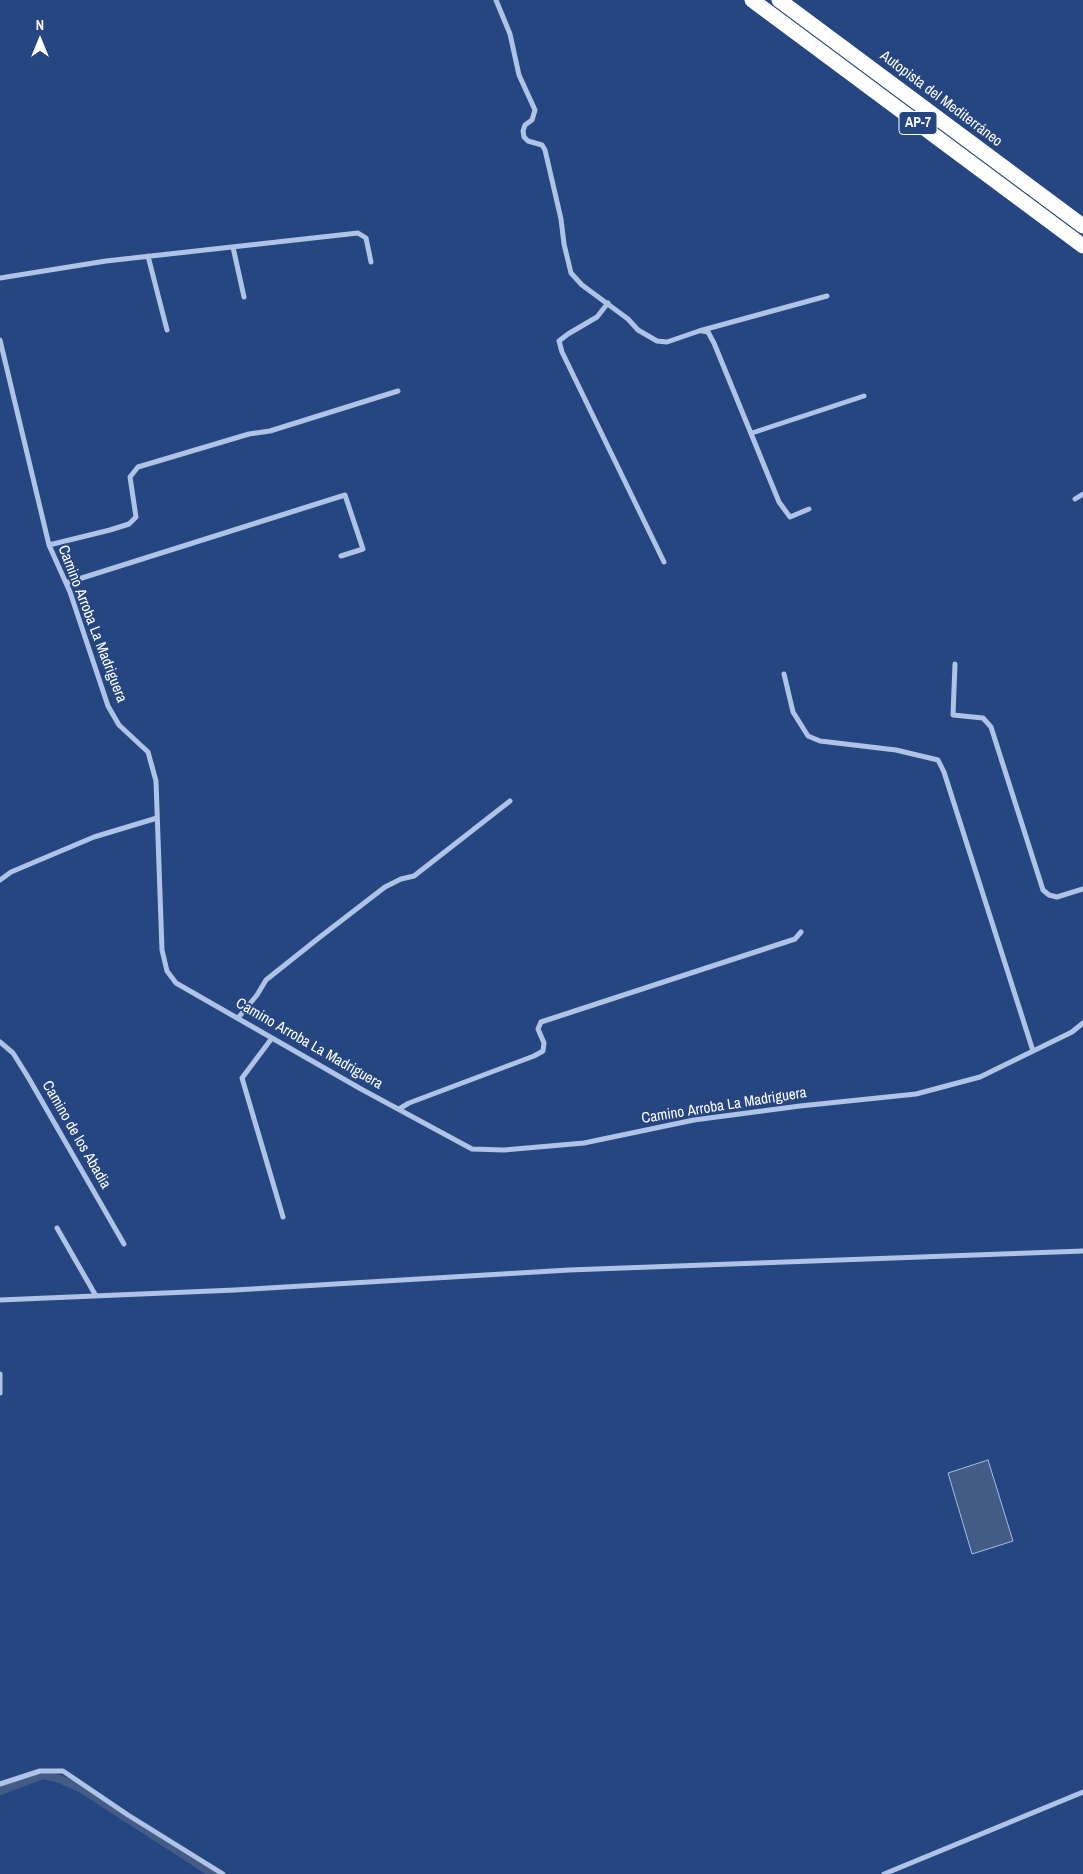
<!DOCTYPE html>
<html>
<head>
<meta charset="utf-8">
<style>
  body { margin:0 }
  #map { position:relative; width:1083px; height:1874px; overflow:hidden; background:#264681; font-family:"Archivo Narrow",sans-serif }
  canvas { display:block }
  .north { position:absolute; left:15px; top:15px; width:50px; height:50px; -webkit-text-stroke:4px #264681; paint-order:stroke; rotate:0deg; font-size:14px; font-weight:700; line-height:20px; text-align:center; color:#fff }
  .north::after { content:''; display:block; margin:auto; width:18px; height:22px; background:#fff; clip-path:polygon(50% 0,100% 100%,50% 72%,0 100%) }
</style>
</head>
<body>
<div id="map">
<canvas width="1083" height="1874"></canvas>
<div class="north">N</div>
</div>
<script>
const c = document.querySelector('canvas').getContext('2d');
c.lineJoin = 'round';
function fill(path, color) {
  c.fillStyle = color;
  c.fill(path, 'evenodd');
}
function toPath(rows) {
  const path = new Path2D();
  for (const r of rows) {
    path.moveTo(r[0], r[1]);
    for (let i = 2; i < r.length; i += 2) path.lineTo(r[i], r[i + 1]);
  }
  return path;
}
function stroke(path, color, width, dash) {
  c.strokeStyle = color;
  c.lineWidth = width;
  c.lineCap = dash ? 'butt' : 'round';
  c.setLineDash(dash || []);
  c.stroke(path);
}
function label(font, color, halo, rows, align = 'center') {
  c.font = font + ' "Archivo Narrow",sans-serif';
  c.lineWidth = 4;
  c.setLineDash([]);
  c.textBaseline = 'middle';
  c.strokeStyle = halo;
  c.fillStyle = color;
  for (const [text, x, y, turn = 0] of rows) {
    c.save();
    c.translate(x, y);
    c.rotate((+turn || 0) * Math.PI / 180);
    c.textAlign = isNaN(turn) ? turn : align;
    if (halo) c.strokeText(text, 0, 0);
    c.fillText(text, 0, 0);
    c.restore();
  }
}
const water = toPath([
  [988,1460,1013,1541,972,1554,948,1473,988,1460]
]);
fill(water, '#445b86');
stroke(water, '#a3bde7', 1);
stroke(toPath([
  [0,1791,43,1775,60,1779,80,1788,213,1874]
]), '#445b86', 8);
stroke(toPath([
  [496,0,510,34,519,75,535,110,532,120,525,125,523,131,524,137,528,141,542,145,545,150,561,219,564,244,571,273,582,285,628,319,638,330,657,341,667,342,699,331,827,296],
  [233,247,244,297],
  [148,256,167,330],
  [0,278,106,261,358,233,366,238,371,262],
  [608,303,597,317,568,334,559,341,562,352,664,562],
  [702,331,708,332,714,343,779,502,790,517,809,509],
  [0,340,49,545,70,592,108,706,119,725,148,752,156,781,162,950,167,971,176,983,361,1089,472,1149,504,1150,584,1143,694,1120,800,1106,916,1094,980,1077,1072,1032,1083,1023],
  [752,433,864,396],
  [1075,499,1083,494],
  [49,545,110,530,129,524,136,517,130,477,138,467,249,434,270,431,398,391],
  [66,583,345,495,363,549,341,556],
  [955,664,953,715,983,718,991,727,1043,890,1049,895,1057,897,1083,889],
  [784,674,793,712,808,736,820,741,896,750,938,760,944,772,1033,1051],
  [0,880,11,872,94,837,157,818],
  [238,1018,257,995,266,980,320,937,385,887,401,879,414,876,510,801],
  [272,1038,242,1078,283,1217],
  [0,1042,13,1053,28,1077,124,1244],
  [399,1109,409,1103,534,1056,543,1051,544,1043,538,1029,541,1022,795,939,801,932],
  [57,1228,96,1296],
  [0,1300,235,1290,569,1270,1083,1251],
  [0,1374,0,1393],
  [0,1784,40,1771,63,1771,128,1815,223,1874],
  [884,1874,1083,1792]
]), '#aec3e6', 5);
stroke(toPath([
  [752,0,1083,246],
  [779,0,1083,226]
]), '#fff', 15);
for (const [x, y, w] of [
  [918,123,38]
]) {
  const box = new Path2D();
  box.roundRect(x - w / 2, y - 11.5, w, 23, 4);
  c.fillStyle = '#264681';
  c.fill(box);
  stroke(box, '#fff', 1);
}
label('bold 14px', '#fff', null, [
  ["AP-7",918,123]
]);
label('15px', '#fff', '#264681', [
  ["Autopista del Mediterráneo",941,99,37],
  ["Camino Arroba La Madriguera",92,624,69],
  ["Camino Arroba La Madriguera",309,1044,30],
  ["Camino Arroba La Madriguera",724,1106,-9],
  ["Camino de los Abadia",76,1135,60]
]);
</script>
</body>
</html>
